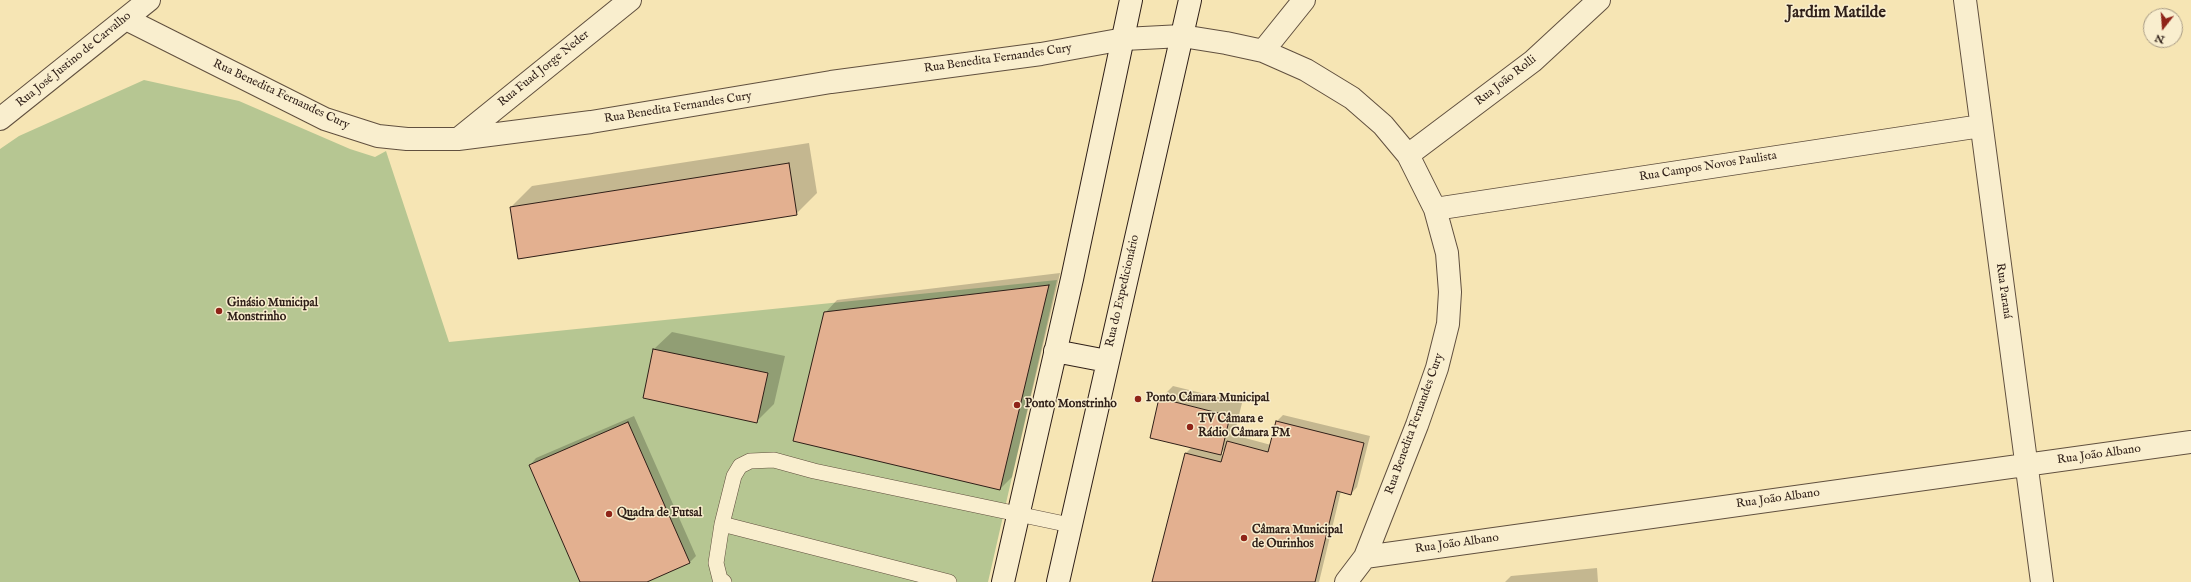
<!DOCTYPE html>
<html>
<head>
<meta charset="utf-8">
<style>
  body { margin:0 }
  #map { position:relative; width:2191px; height:582px; overflow:hidden; background:#f6e5b4; font-family:"IM FELL English",serif }
  canvas { display:block }
  .north { position:absolute; left:2143px; top:8px; width:40px; height:40px; box-sizing:border-box; background:#f9eece; border:1px solid #a89b85; border-radius:50%; rotate:197deg; font-size:11px; font-weight:700; line-height:16px; text-align:center; color:#2f1f18 }
  .north::after { content:''; display:block; margin:auto; width:14px; height:18px; background:#8f2418; clip-path:polygon(50% 0,100% 100%,50% 72%,0 100%) }
</style>
</head>
<body>
<div id="map">
<canvas width="2191" height="582"></canvas>
<div class="north">N</div>
</div>
<script>
const c = document.querySelector('canvas').getContext('2d');
c.lineJoin = 'round';
function fill(path, color) {
  c.fillStyle = color;
  c.fill(path, 'evenodd');
}
function toPath(rows) {
  const path = new Path2D();
  for (const r of rows) {
    path.moveTo(r[0], r[1]);
    for (let i = 2; i < r.length; i += 2) path.lineTo(r[i], r[i + 1]);
  }
  return path;
}
function stroke(path, color, width, dash) {
  c.strokeStyle = color;
  c.lineWidth = width;
  c.lineCap = dash ? 'butt' : 'round';
  c.setLineDash(dash || []);
  c.stroke(path);
}
function label(font, color, halo, rows, align = 'center') {
  c.font = font + ' "IM FELL English",serif';
  c.lineWidth = 3;
  c.setLineDash([]);
  c.textBaseline = 'middle';
  c.strokeStyle = halo;
  c.fillStyle = color;
  for (const [text, x, y, turn = 0] of rows) {
    c.save();
    c.translate(x, y);
    c.rotate((+turn || 0) * Math.PI / 180);
    c.textAlign = isNaN(turn) ? turn : align;
    if (halo) c.strokeText(text, 0, 0);
    c.fillText(text, 0, 0);
    c.restore();
  }
}
fill(toPath([
  [144,80,239,101,350,149,375,157,386,151,449,342,1057,280,988,582,0,582,0,149,19,136]
]), '#b6c692');
fill(toPath([
  [809,143,817,193,796,214,511,207,532,186],
  [1060,273,1012,477,1000,489,825,313,837,300],
  [672,332,785,356,774,404,757,421,644,397,654,349],
  [1173,386,1242,403,1234,435,1271,445,1277,421,1283,415,1370,436,1357,487,1351,494,1341,491,1319,582,1153,582,1186,453,1192,447,1160,399],
  [1226,448,1224,455,1220,454],
  [634,416,696,556,689,563,644,582,581,582,530,465,536,458],
  [1597,568,1598,582,1505,582,1511,576]
]), '#0003');
const building = toPath([
  [789,163,797,215,518,259,510,207,789,163],
  [1049,285,1000,490,793,441,824,312,1049,285],
  [653,349,768,373,757,423,643,398,653,349],
  [1159,398,1230,416,1221,455,1150,438,1159,398],
  [1276,421,1364,443,1351,495,1337,491,1315,582,1152,582,1185,453,1221,462,1227,441,1268,452,1276,421],
  [628,422,690,563,647,582,580,582,529,465,628,422]
]);
fill(building, '#e3b090');
stroke(building, '#2f1f18', 1);
const lane = toPath([
  [722,524,716,563,720,579,724,582],
  [949,582,722,524,734,476,740,466,750,461,774,460,814,471,1070,525]
]);
const street = toPath([
  [1965,0,2042,582],
  [126,19,325,119,378,136,407,139,458,139,591,122,831,82,1041,54,1124,39,1182,36,1226,43,1263,51,1306,70,1352,98,1383,125,1408,155,1435,209,1447,253,1450,292,1448,324,1437,368,1417,425,1365,557,1346,582],
  [1263,51,1304,0],
  [0,119,149,0],
  [458,139,630,0],
  [1408,155,1533,61,1599,0],
  [1435,209,1981,126],
  [1365,557,2191,442]
]);
const secondary = toPath([
  [1055,351,1107,361],
  [1003,582,1072,279,1131,0],
  [1058,582,1190,0]
]);
stroke(lane, '#61503f', 16);
stroke(street, '#61503f', 24);
stroke(secondary, '#2f1f18', 24);
stroke(lane, '#f9eece', 15);
stroke(street, '#f9eece', 22);
stroke(secondary, '#f9eece', 22);
for (const [x, y, r, color] of [
  [219,311,4,"#8f2418"],
  [1138,399,4,"#8f2418"],
  [1017,405,4,"#8f2418"],
  [1190,427,4,"#8f2418"],
  [609,514,4,"#8f2418"],
  [1244,538,4,"#8f2418"]
]) {
  const dot = new Path2D();
  dot.arc(x, y, r, 0, 2 * Math.PI);
  c.fillStyle = color;
  c.fill(dot);
  stroke(dot, '#f9eece', 1.5);
}
label('12px', '#2f1f18', '#f9eece', [
  ["Rua Benedita Fernandes Cury",998,59,-8],
  ["Rua José Justino de Carvalho",74,60,-39],
  ["Rua Fuad Jorge Neder",544,69,-39],
  ["Rua João Rolli",1506,81,-38],
  ["Rua Benedita Fernandes Cury",281,95,25],
  ["Rua Benedita Fernandes Cury",678,108,-9],
  ["Rua Campos Novos Paulista",1708,167,-9],
  ["Rua do Expedicionário",1123,291,-77],
  ["Rua Paraná",2003,291,82],
  ["Rua Benedita Fernandes Cury",1415,424,-70],
  ["Rua João Albano",2099,455,-8],
  ["Rua João Albano",1778,499,-8],
  ["Rua João Albano",1457,544,-8]
]);
label('bold 12px', '#2f1f18', '#f9eece', [
  ["Ginásio Municipal",227,304],
  ["Monstrinho",227,318],
  ["Ponto Câmara Municipal",1146,399],
  ["Ponto Monstrinho",1025,405],
  ["TV Câmara e",1198,420],
  ["Rádio Câmara FM",1198,434],
  ["Quadra de Futsal",617,514],
  ["Câmara Municipal",1252,531],
  ["de Ourinhos",1252,545]
], 'left');
label('bold 16px', '#2f1f18', '#f9eece', [
  ["Jardim Matilde",1836,14]
]);
</script>
</body>
</html>
